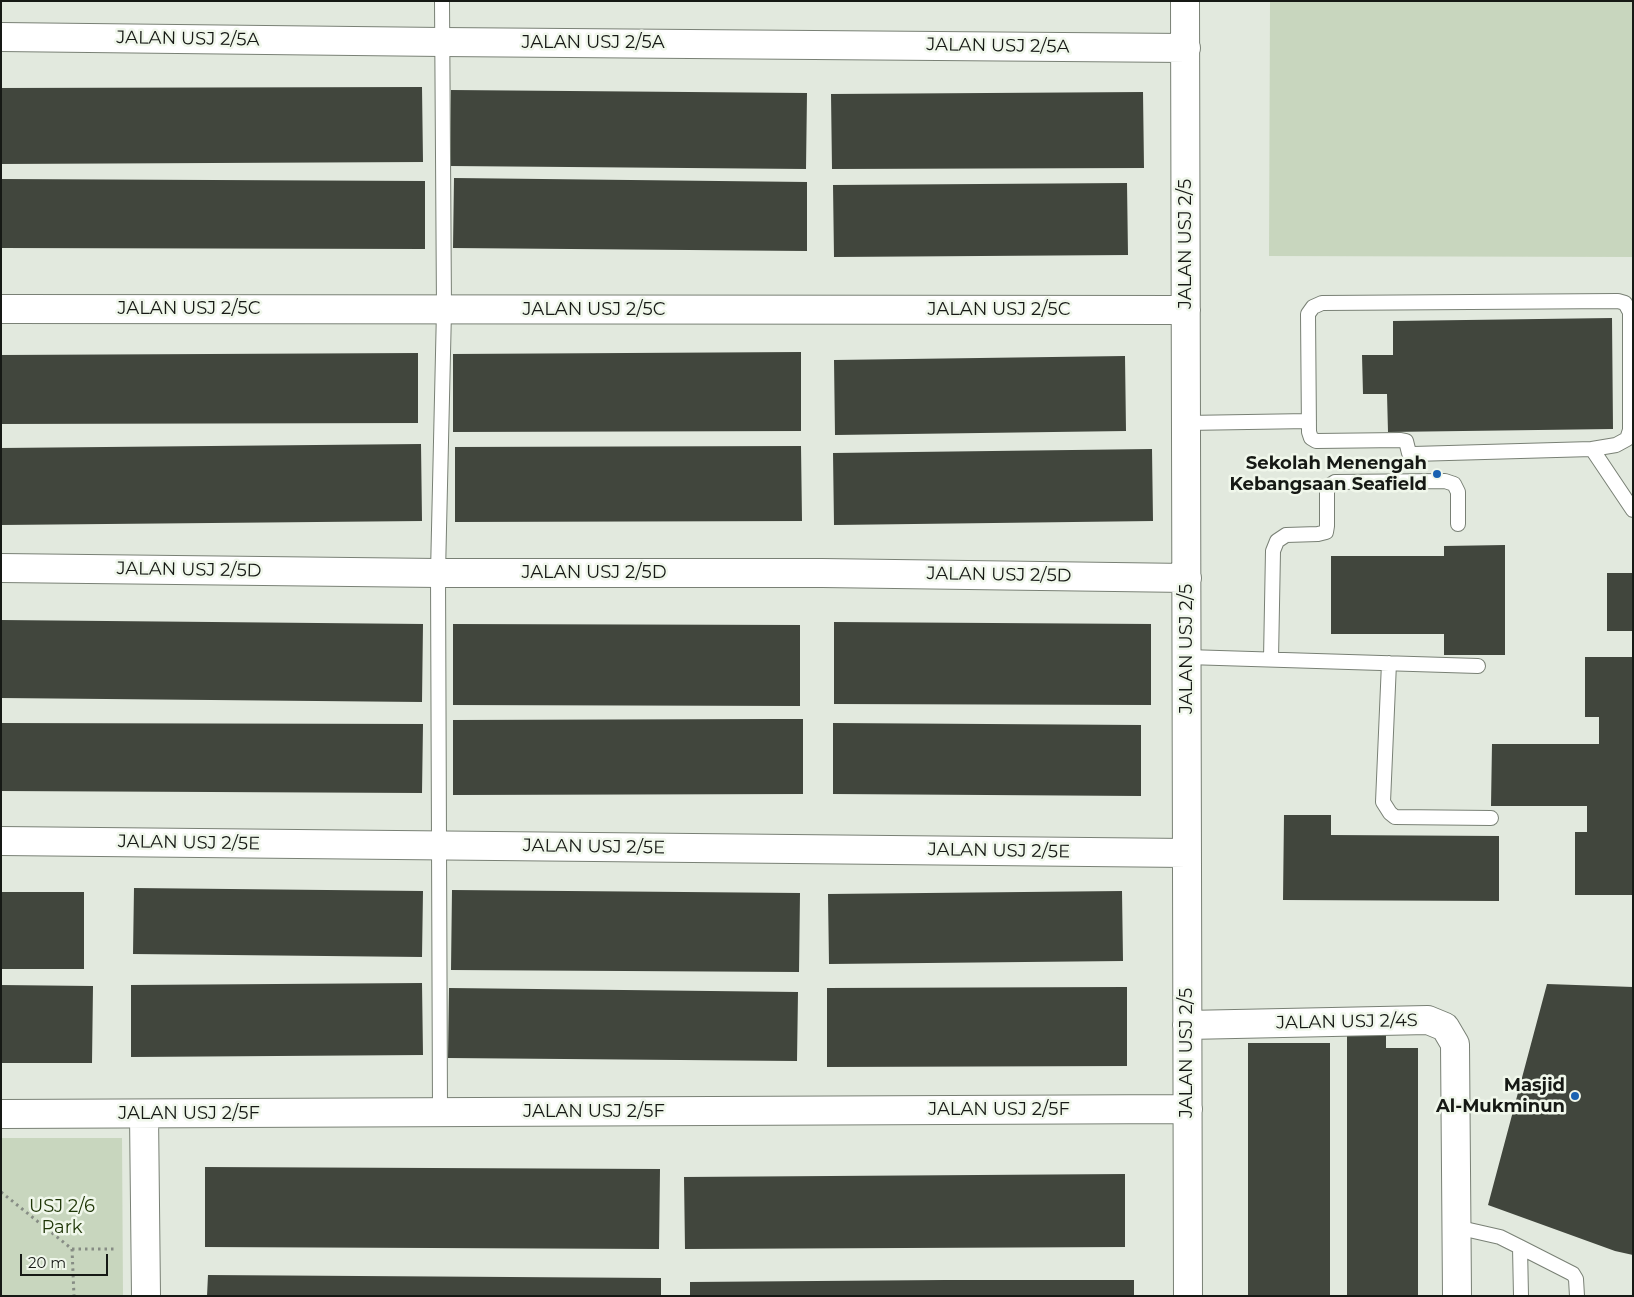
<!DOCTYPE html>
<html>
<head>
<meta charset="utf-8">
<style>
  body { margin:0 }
  #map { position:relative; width:1634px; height:1297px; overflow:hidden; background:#e2e9de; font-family:Montserrat,sans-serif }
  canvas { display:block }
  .frame { position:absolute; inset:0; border:2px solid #161915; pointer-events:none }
  .scale { position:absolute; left:20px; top:1254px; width:88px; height:22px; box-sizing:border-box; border:2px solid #161915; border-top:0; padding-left:6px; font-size:15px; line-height:18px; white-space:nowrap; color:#161915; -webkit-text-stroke:4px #f0f7eb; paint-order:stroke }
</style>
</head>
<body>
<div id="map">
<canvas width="1634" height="1297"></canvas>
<div class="frame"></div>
<div class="scale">20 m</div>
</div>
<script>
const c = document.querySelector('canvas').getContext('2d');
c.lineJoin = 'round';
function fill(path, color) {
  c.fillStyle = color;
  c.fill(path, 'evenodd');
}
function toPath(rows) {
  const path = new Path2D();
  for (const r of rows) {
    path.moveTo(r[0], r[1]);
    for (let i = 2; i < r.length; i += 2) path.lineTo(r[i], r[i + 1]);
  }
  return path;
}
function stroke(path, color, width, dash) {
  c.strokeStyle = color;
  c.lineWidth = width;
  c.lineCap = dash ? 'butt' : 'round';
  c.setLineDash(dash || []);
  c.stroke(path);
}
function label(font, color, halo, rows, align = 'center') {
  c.font = font + ' Montserrat,sans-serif';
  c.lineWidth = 5;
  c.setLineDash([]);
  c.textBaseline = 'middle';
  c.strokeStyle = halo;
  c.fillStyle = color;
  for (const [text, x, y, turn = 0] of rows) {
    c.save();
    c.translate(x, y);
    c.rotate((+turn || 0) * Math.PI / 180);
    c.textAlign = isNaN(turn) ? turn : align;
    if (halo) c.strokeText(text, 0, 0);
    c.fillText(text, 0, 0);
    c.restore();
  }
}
fill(toPath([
  [1270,1,1633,1,1633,257,1269,256],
  [1,1138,122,1138,123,1296,1,1296]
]), '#c8d6be');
fill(toPath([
  [422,87,423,162,1,164,1,88],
  [451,90,807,93,806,169,450,166],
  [1143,92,1144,168,832,169,831,94],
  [454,178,807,182,807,251,453,248],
  [1,179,425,181,425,249,1,248],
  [1127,183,1128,255,834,257,833,185],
  [1612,318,1613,429,1388,432,1387,394,1363,394,1362,355,1393,355,1393,321],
  [801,352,801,431,453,432,453,354],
  [418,353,418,423,1,424,1,355],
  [1125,356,1126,431,835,435,834,360],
  [421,444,422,521,1,525,1,448],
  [801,446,802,521,455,522,455,447],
  [1152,449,1153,521,834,525,833,453],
  [1505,545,1505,655,1444,655,1444,634,1331,634,1331,556,1444,556,1444,546],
  [1607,573,1633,573,1633,631,1607,631],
  [1,620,423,624,422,702,1,698],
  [834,622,1151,624,1151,705,834,704],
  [453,624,800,625,800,706,453,705],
  [1585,657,1633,657,1633,895,1575,895,1575,832,1587,832,1587,806,1491,806,1492,744,1599,744,1599,717,1585,717],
  [774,719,803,719,803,794,453,795,453,720],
  [1,723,423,724,422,793,1,791],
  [833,723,1141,725,1141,796,833,794],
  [1284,815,1331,815,1331,835,1499,836,1499,901,1283,900],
  [134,888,423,891,422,957,133,954],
  [452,890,800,893,799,972,451,970],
  [1122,891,1123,961,829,964,828,894],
  [1,892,84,892,84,969,1,969],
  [422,983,423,1055,131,1057,131,985],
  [1547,984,1633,987,1633,1255,1615,1251,1488,1205],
  [1,985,93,986,92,1063,1,1063],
  [1127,987,1127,1066,827,1067,827,988],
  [449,988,798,992,797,1061,448,1058],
  [1347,1030,1386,1030,1386,1048,1418,1048,1418,1296,1347,1296],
  [1248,1043,1330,1043,1330,1296,1248,1296],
  [205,1167,660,1169,659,1249,205,1247],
  [1125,1174,1125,1247,685,1249,684,1177],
  [208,1275,661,1278,661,1296,207,1296],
  [944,1280,1134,1280,1134,1296,690,1296,690,1282]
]), '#41463d');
const service = toPath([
  [1186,423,1309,421],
  [1592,449,1413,454,1409,453,1406,441,1401,440,1316,441,1311,438,1309,432,1308,314,1313,307,1322,303,1618,301,1625,303,1630,312,1630,430,1627,439,1616,445,1592,449,1633,510],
  [1187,657,1478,666],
  [1271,659,1273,551,1277,541,1286,535,1318,534,1326,532,1327,526,1327,492,1329,486,1335,482,1445,481,1454,484,1458,492,1458,524],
  [1389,663,1383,802,1390,813,1395,817,1491,818],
  [440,1112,438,573,444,310,442,1],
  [1456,1227,1500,1237,1520,1247,1521,1296],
  [1520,1247,1573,1274,1576,1279,1577,1296]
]);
const minor = toPath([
  [1185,1,1188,1296],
  [1,37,442,42,1186,48],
  [1,309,1186,310],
  [1,568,438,573,822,573,1187,578],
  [1,841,1187,853],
  [1187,1025,1428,1020,1445,1027,1455,1044,1457,1296],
  [1,1114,1188,1109],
  [144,1114,146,1296]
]);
stroke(service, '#798075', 16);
stroke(minor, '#798075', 30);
stroke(toPath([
  [1,1192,72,1249,74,1296],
  [72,1249,117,1249]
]), '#868c84', 3, [2.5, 4]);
stroke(service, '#fff', 14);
stroke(minor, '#fff', 28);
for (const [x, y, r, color] of [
  [1437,474,5,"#1861b1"],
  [1575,1096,5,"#1861b1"]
]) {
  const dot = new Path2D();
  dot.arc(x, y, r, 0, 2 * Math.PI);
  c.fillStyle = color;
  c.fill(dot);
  stroke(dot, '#f0f7eb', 2);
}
label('18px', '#161915', '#f0f7eb', [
  ["JALAN USJ 2/5A",188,39,1],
  ["JALAN USJ 2/5A",593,43],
  ["JALAN USJ 2/5A",998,46,1],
  ["JALAN USJ 2/5",1186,244,-90],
  ["JALAN USJ 2/5C",189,309],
  ["JALAN USJ 2/5C",594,310],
  ["JALAN USJ 2/5C",999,310],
  ["JALAN USJ 2/5D",189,570,1],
  ["JALAN USJ 2/5D",594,573],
  ["JALAN USJ 2/5D",999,575,1],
  ["JALAN USJ 2/5",1187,649,-90],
  ["JALAN USJ 2/5E",189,843,1],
  ["JALAN USJ 2/5E",594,847,1],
  ["JALAN USJ 2/5E",999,851,1],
  ["JALAN USJ 2/4S",1347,1022,-1],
  ["JALAN USJ 2/5",1187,1053,-90],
  ["JALAN USJ 2/5F",999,1110],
  ["JALAN USJ 2/5F",594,1112],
  ["JALAN USJ 2/5F",189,1114]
]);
label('bold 18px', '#161915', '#f0f7eb', [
  ["Sekolah Menengah",1427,464],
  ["Kebangsaan Seafield",1427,485],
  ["Masjid",1565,1086],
  ["Al-Mukminun",1565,1107]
], 'right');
label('18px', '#1d3405', '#f0f7eb', [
  ["USJ 2/6",62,1207],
  ["Park",62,1228]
]);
</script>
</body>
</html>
